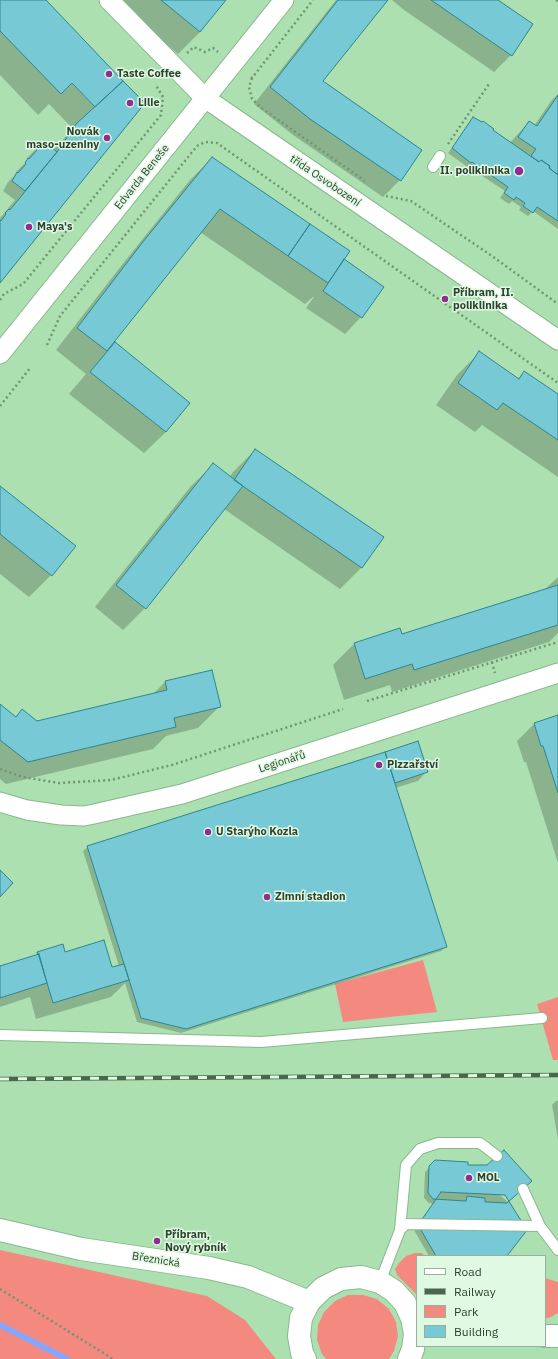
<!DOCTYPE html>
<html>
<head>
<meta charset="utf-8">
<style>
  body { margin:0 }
  #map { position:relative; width:558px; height:1359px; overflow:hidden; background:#ade0b1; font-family:"IBM Plex Sans",sans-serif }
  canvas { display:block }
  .legend { position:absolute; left:416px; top:1255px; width:130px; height:92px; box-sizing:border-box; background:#e0f9e2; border:1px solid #98af9a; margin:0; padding:5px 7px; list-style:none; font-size:12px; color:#2c412e }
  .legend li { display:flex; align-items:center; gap:8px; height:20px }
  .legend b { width:20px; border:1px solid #98af9a }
</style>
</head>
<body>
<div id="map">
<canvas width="558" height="1359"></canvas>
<ul class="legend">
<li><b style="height:5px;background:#fff"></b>Road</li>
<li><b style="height:5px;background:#4a664c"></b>Railway</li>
<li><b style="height:11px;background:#f48a7f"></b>Park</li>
<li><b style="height:11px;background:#77c9d5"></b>Building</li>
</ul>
</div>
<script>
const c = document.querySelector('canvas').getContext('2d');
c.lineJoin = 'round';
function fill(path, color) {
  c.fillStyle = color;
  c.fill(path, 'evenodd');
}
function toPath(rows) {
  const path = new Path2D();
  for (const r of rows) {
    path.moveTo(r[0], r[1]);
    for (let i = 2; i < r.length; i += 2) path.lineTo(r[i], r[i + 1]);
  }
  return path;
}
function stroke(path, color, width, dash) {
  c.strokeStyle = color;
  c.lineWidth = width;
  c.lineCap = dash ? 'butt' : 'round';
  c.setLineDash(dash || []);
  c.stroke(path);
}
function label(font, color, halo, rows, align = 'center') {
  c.font = font + ' "IBM Plex Sans",sans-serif';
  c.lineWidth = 3;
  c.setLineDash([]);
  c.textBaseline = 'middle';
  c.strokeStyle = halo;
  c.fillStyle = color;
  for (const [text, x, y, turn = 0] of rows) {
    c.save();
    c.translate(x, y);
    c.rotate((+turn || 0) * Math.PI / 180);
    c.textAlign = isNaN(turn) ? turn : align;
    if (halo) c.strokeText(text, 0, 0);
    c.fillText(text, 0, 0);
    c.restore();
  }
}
fill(toPath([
  [423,960,437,1012,343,1022,335,984],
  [558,997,558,1060,553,1060,537,1004],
  [0,1250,207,1296,245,1320,276,1359,0,1359],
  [415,1253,421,1253,426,1256,417,1256,417,1295,397,1275,395,1269,399,1263,406,1256],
  [545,1278,558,1282,558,1313,549,1318,545,1318],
  [348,1295,363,1295,377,1299,389,1309,396,1322,398,1336,394,1351,389,1359,326,1359,322,1354,317,1340,318,1325,324,1312,335,1301]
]), '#f48a7f');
fill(toPath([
  [0,0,45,0,143,103,0,282,0,218,15,200,3,191,8,182,17,173,16,172,29,159,27,158,39,146,53,150,73,129,49,104,38,115,0,75],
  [117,0,225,0,200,32,178,54,139,22],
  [336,0,386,0,322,81,400,180,383,197,293,135,254,104],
  [392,0,496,0,511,55,494,72,404,10],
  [558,94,558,171,556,174,558,176,558,229,533,211,528,216,519,210,521,207,512,201,509,204,500,198,505,191,467,166,466,166,448,153,473,118,510,143,516,136,529,122,534,126,551,101],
  [212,158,341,263,361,317,345,334,306,308,314,297,313,297,305,304,200,232,113,343,189,403,166,432,144,453,69,394,86,374,56,350,121,266,190,180],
  [479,353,518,379,524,372,558,395,558,477,482,425,475,432,436,405,457,375],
  [255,450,362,567,340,589,224,509,145,608,123,630,95,607,191,486,213,465,229,478,233,472],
  [0,487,51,575,29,597,0,574],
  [558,577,558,633,549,642,392,692,390,685,344,700,333,665,354,644,402,636,544,590],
  [212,671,220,706,198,728,166,736,153,749,6,784,0,779,0,705,15,717,22,710,37,722,153,694,165,682],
  [558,716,558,863,526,762,524,762,517,741,534,724],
  [417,742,427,771,418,781,395,788,445,947,441,951,181,1033,137,1022,125,983,111,997,36,1019,30,997,0,1007,0,967,35,956,38,952,65,953,111,969,119,966,83,851,88,847],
  [556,1101,558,1101,558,1140,552,1105],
  [436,1161,467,1166,508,1202,506,1256,429,1256,414,1230,433,1204,429,1203,424,1198,425,1172]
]), '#0003');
stroke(toPath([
  [0,1325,67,1359]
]), '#85a6fb', 6);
const building = toPath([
  [0,0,46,0,123,81,95,107,72,83,61,94,0,31,0,0],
  [161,0,226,0,200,32,161,0],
  [338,0,388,0,323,81,422,150,401,181,310,119,270,87,338,0],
  [431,0,498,0,533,24,512,56,431,0],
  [123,81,145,103,0,283,0,220,1,221,6,214,5,213,9,209,10,210,57,152,76,124,123,81],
  [558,95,558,173,557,174,549,168,550,166,541,160,539,162,531,156,536,149,518,137,529,121,537,126,558,95],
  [473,117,482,122,483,121,494,129,493,130,539,162,541,160,550,166,549,168,558,175,558,221,537,207,533,213,523,206,525,203,516,197,514,200,504,193,508,187,472,162,471,163,452,148,473,117],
  [44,141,57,152,25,191,12,181,17,172,18,173,26,164,25,163,28,158,29,159,37,150,36,149,44,141],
  [212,157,310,224,288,256,220,209,107,351,77,328,142,243,212,157],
  [310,224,350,251,328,283,288,256,310,224],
  [344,259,384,287,362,318,323,291,344,259],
  [115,342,190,403,166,432,90,372,115,342],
  [479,351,519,379,524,371,558,394,558,440,503,403,497,410,458,383,479,351],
  [255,449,384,537,362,568,234,480,255,449],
  [213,463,243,486,146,609,116,585,213,463],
  [0,486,76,546,52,576,0,534,0,486],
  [558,585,558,625,414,670,412,664,365,679,354,643,400,628,402,634,558,585],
  [212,670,221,707,174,718,176,727,28,762,0,740,0,704,16,717,22,709,37,721,167,690,165,681,212,670],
  [558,715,558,793,543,746,541,746,534,723,558,715],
  [418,741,428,772,395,783,385,752,418,741],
  [385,752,447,947,186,1029,141,1018,87,846,385,752],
  [0,870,13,883,0,897,0,870],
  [104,940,112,967,124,964,129,980,53,1003,38,953,37,953,37,952,63,944,65,952,104,940],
  [39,954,47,983,0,998,0,966,39,954],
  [504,1150,532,1181,507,1203,485,1202,485,1198,467,1196,466,1201,433,1199,428,1193,429,1166,435,1160,468,1162,468,1165,487,1165,504,1150],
  [441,1192,505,1195,527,1230,507,1256,436,1256,418,1225,441,1192]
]);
fill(building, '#77c9d5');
stroke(building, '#2e8590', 1);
const service = toPath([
  [433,167,440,156],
  [0,1035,261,1042,542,1018],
  [523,1189,540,1226],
  [400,1230,406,1165,420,1149,438,1143,480,1143,497,1156],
  [380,1282,400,1230,406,1224,540,1226,558,1250]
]);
const minor = toPath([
  [109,0,205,98,558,340],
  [0,354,284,0],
  [0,802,27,810,61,815,84,816,94,814,182,794,558,673]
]);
const tertiary = toPath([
  [0,1230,81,1249,209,1268,248,1277,309,1302],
  [545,1336,558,1336],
  [305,1359,302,1353,299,1336,301,1318,309,1302,323,1288,341,1279,361,1277,380,1282,394,1291,405,1303,412,1318,415,1334,413,1349,409,1359]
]);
stroke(service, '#87b88b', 12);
stroke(minor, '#87b88b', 21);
stroke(tertiary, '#87b88b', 24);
stroke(toPath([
  [556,0,558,1],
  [187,53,194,47,205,52,213,48,218,52],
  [251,77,252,78,313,0],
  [252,78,249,87,252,99,260,107,365,181],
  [448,144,489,84],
  [386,196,411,201,492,256,558,304],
  [0,300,4,294,23,284,161,115,163,97,155,84],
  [47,345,60,316,197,146,205,142,217,143,558,383],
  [0,406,31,367],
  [492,662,495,673],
  [367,701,558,642],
  [0,769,23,777,59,783,111,780,172,765,343,709],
  [0,1289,113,1359]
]), '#709573', 2.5, [2, 3]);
stroke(service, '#fff', 10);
stroke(minor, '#fff', 19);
stroke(tertiary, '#fff', 22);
const rail = toPath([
  [0,1079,558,1075]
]);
stroke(rail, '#4a664c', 4.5);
stroke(rail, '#e0f9e2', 3, [9]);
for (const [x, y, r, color] of [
  [109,74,4,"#902c92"],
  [130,103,4,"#902c92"],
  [107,138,4,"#902c92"],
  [519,171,5,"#902c92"],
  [29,227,4,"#902c92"],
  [445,299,4,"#902c92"],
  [379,765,4,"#902c92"],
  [208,832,4,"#902c92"],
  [267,897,4,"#902c92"],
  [469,1178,4,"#902c92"],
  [157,1241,4,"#902c92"]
]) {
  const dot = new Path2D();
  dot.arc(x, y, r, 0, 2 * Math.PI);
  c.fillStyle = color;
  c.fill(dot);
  stroke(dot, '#e0f9e2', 1.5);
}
label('bold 11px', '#2c412e', '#e0f9e2', [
  ["Taste Coffee",117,74],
  ["Lilie",138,103],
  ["Novák",99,132,"right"],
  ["maso-uzeniny",99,145,"right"],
  ["II. poliklinika",510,171,"right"],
  ["Maya's",37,227],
  ["Příbram, II.",453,293],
  ["poliklinika",453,306],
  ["Pizzařství",387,765],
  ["U Starýho Kozla",216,832],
  ["Zimní stadion",275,897],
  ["MOL",477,1178],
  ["Příbram,",165,1235],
  ["Nový rybník",165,1248]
], 'left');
label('11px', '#2c412e', '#e0f9e2', [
  ["Edvarda Beneše",142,177,-51],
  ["třída Osvobození",325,181,34],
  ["Legionářů",282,762,-18],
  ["Březnická",156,1260,9]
]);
</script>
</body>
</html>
